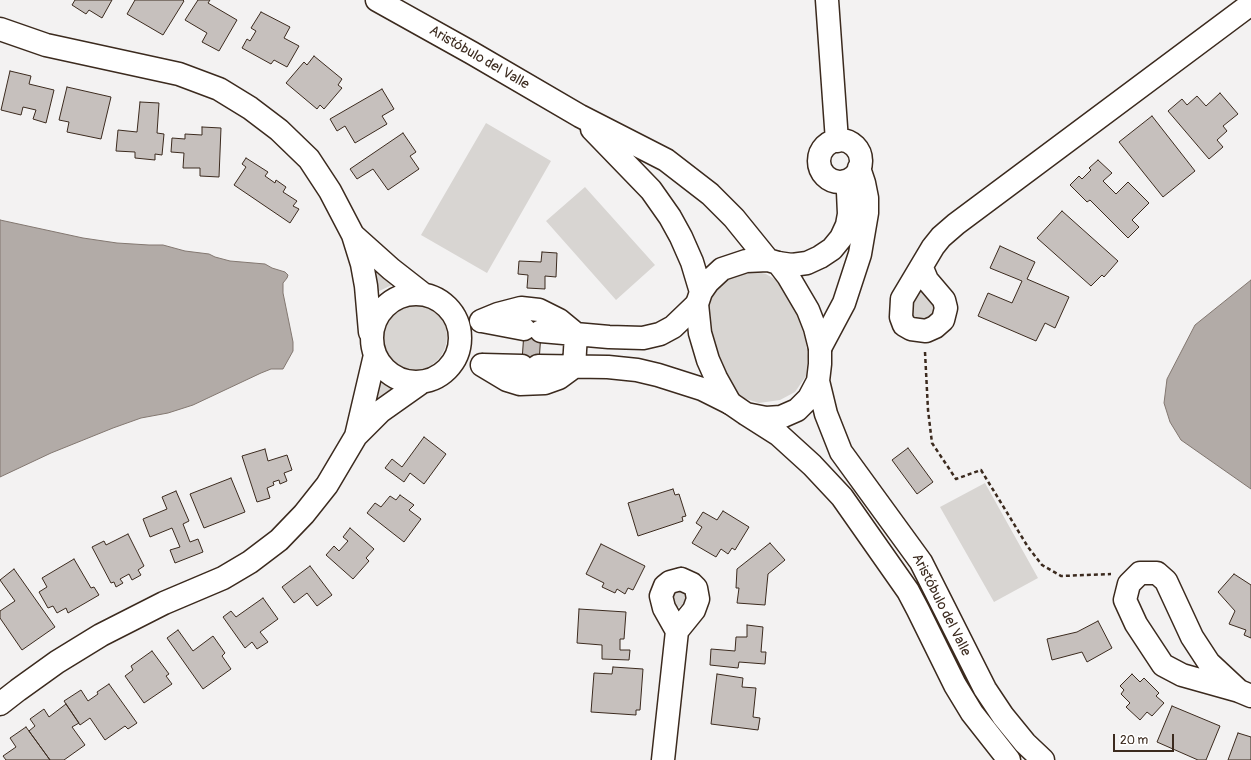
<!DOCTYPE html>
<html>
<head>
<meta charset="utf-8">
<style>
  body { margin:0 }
  #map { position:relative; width:1251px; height:760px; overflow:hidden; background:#f3f2f2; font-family:Pangolin,sans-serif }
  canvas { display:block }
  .scale { position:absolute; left:1113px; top:734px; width:61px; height:18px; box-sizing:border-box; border:2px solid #3b2a1e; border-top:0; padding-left:5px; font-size:12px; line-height:14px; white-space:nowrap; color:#3b2a1e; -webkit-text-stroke:3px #fff; paint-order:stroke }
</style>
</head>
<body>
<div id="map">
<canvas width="1251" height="760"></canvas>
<div class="scale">20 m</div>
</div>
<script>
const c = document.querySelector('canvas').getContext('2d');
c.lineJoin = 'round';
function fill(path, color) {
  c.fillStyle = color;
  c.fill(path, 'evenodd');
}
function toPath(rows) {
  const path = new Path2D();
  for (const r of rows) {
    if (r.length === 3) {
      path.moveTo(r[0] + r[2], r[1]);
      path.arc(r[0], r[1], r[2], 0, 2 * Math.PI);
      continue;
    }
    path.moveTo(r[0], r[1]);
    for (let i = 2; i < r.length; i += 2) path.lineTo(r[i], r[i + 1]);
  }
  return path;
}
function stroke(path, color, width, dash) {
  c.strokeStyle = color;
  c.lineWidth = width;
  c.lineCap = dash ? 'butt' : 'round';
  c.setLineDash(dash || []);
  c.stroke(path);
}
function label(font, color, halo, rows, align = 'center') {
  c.font = font + ' Pangolin,sans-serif';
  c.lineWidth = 3;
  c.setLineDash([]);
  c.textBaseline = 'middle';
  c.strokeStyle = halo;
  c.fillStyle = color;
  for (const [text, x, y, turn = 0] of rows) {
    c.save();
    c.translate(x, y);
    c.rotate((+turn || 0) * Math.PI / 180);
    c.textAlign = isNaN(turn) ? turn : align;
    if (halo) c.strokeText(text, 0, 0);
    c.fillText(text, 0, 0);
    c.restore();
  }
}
fill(toPath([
  [486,123,551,161,487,273,421,235],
  [585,187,655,265,616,300,546,221],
  [368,257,396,283,375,293],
  [753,271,766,274,778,281,784,289,792,302,805,338,808,356,806,376,795,392,780,400,759,403,743,398,732,389,722,374,706,315,709,299,716,287,729,276,739,272],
  [922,291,937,301,935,314,927,320,917,320,912,317,907,303,917,292],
  [412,336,35],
  [374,373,398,387,368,414],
  [985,483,1038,578,994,602,940,507],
  [683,587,688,596,686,603,683,605,676,608,666,594]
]), '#d8d5d2');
const water = toPath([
  [0,220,83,238,117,243,149,245,163,245,185,251,209,254,215,257,230,261,265,264,272,268,285,272,288,275,287,278,283,283,283,293,293,342,293,351,283,369,271,369,261,373,193,405,168,413,141,418,113,428,51,453,0,477,0,220],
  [1251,280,1251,489,1181,440,1170,422,1164,403,1167,379,1195,325,1251,280]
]);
fill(water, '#b2aba7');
stroke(water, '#827770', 1);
const building = toPath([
  [75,0,112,0,102,18,89,10,86,14,72,5,75,0],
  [135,0,183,0,184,1,163,35,127,14,135,0],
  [198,0,210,0,208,3,237,20,219,51,202,42,207,33,185,20,198,0],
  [261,12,290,27,284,38,299,46,287,67,274,60,271,64,242,48,247,39,250,41,256,31,251,28,261,12],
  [314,56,342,79,338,85,342,88,324,109,320,105,317,109,286,83,304,62,307,65,314,56],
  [10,71,31,76,29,84,54,90,46,123,33,119,36,110,23,107,21,115,1,110,10,71],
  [67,87,111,97,101,139,67,132,69,122,59,120,67,87],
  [382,89,394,109,382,116,387,124,355,143,345,126,337,131,330,119,382,89],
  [1220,93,1238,114,1223,126,1227,131,1217,140,1223,147,1209,159,1168,111,1182,99,1187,105,1197,96,1206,106,1220,93],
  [140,102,159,103,157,133,164,134,162,155,155,154,155,160,135,158,135,152,116,151,118,130,137,132,140,102],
  [1152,116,1195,171,1163,197,1119,142,1152,116],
  [202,127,221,128,219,177,200,176,200,168,183,168,184,153,171,152,172,138,185,139,185,134,202,135,202,127],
  [403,133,416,152,410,156,419,169,388,190,373,169,357,179,350,169,403,133],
  [246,158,268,172,265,176,275,183,276,180,286,187,283,192,297,201,293,206,299,209,290,223,234,185,246,167,242,164,246,158],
  [1098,160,1112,173,1103,181,1116,194,1128,182,1149,203,1132,220,1139,227,1128,238,1090,200,1087,202,1070,185,1079,176,1082,179,1091,170,1089,168,1098,160],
  [1062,211,1118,261,1104,277,1102,275,1091,286,1037,238,1062,211],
  [1000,246,1035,262,1027,279,1069,297,1055,328,1045,323,1036,341,978,316,988,293,1012,303,1022,281,990,268,1000,246],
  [542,252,557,253,556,277,545,276,545,289,527,288,528,275,518,274,519,261,541,262,542,252],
  [525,317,542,318,538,377,521,376,525,317],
  [424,437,446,454,424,484,410,473,404,482,385,468,392,459,402,467,424,437],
  [908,448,933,482,917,494,892,460,908,448],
  [265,449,268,461,287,455,292,470,284,473,287,481,280,484,279,480,273,482,274,485,267,488,270,498,257,502,242,456,265,449],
  [231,478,245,512,204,528,190,494,231,478],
  [673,489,675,495,679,494,686,516,682,517,683,521,638,536,628,503,673,489],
  [176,491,189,521,183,524,190,542,198,539,203,552,175,563,170,550,180,547,172,528,150,537,143,519,167,509,162,497,176,491],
  [400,495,414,505,409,510,421,519,404,542,367,513,375,503,381,507,390,496,396,500,400,495],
  [723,511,749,527,735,550,732,548,728,554,721,549,716,557,692,543,702,527,696,523,703,512,717,520,723,511],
  [350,528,374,549,366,558,369,561,353,579,326,555,334,546,339,551,348,541,343,537,350,528],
  [128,534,144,566,138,570,141,575,132,580,129,574,120,579,123,583,116,587,114,582,111,583,92,547,104,541,106,545,128,534],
  [770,543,785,560,768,574,765,605,737,603,739,588,736,588,737,569,770,543],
  [601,544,645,566,633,590,628,588,625,594,617,589,615,593,602,587,604,583,586,574,601,544],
  [74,559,91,588,94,587,99,595,68,613,66,608,57,613,53,606,48,608,39,592,47,587,42,578,74,559],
  [310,566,332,595,317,606,307,593,294,603,282,587,310,566],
  [14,569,55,627,22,650,0,618,0,611,15,601,0,580,14,569],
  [1234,574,1251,585,1251,638,1244,635,1246,630,1229,624,1235,611,1218,592,1234,574],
  [263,598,278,619,260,632,268,642,257,649,252,642,245,648,223,617,231,611,236,617,263,598],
  [579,609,626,612,624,639,620,639,620,650,630,650,629,660,602,659,602,645,577,643,579,609],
  [1098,621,1112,648,1087,662,1082,652,1052,660,1047,639,1077,632,1098,621],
  [747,625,763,627,761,652,766,652,765,664,739,662,738,668,710,665,711,649,735,651,736,637,747,637,747,625],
  [178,630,193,651,213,636,225,653,222,656,231,669,203,689,167,638,178,630],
  [152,651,169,674,166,676,172,684,144,703,125,676,133,670,131,666,152,651],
  [613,667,643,669,640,710,636,710,636,715,591,712,594,673,612,674,613,667],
  [717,674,743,678,742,687,756,688,753,717,760,718,758,730,711,724,717,674],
  [1132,674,1140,682,1144,678,1159,693,1156,696,1164,703,1152,716,1147,712,1140,720,1126,707,1130,703,1121,694,1124,690,1120,686,1132,674],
  [109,684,137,723,128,729,125,726,105,740,90,718,80,725,64,701,81,690,88,701,98,694,97,692,109,684],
  [66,704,79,723,72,727,85,745,64,760,50,760,29,731,35,726,30,719,44,709,49,717,66,704],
  [1172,706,1220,726,1206,760,1198,760,1157,742,1172,706],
  [26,727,50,760,6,760,3,756,16,747,10,738,26,727],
  [1238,733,1251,737,1251,760,1228,760,1238,733]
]);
fill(building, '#c6c0bd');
stroke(building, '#3b2a1e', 1);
const street = toPath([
  [827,0,837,141],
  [0,29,46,45,179,74,219,89,250,108,279,130,309,159,330,191,353,235],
  [840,161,21],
  [778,263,792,265,807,263,820,257,832,249,841,238,847,225,849,214,848,192,845,181],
  [922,268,927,280,944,300,946,308,943,320,935,327,926,331,911,329,904,325,901,317,902,299,933,247,941,237,956,224,1251,4],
  [416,338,44],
  [481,321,498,314,521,308,539,310,559,320,576,334,574,367,559,378,545,383,520,384,507,380,482,365],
  [482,321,524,329],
  [541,331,609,337,643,338,660,334,673,327,697,304],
  [370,332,366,286,362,264,353,235,391,269,423,294],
  [820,348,844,303,860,254,867,213,867,198,864,183,859,168],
  [375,355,356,436,381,411,422,382],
  [483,365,522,366],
  [538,366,608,367,637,370,658,375,702,389,730,403],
  [681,579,692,584,696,588,698,599,694,610,677,631,664,608,661,596,665,586,670,582,681,579],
  [1239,691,1209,663,1192,637,1166,581,1157,573,1140,573,1129,584,1125,600,1136,624,1163,665,1182,675,1239,691,1251,696],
  [0,704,18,690,57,662,101,635,164,603,223,578,250,562,279,540,304,514,327,485,356,436],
  [663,760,677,631]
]);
const secondary = toPath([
  [377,0,472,53,580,116,666,160,710,194,734,218,768,260],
  [592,129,651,190,670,217,681,237,692,262,701,292],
  [818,381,826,414,841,452,921,562,985,689,1003,716,1025,743,1043,760],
  [746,414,766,418,781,417,797,410,809,398,818,381,820,364,820,348,815,328,808,310,788,276,778,263,768,260,746,261,722,269,708,282,701,292,697,304,700,333,708,360,716,378,730,403,746,414,779,435,812,465,842,497,908,591,918,610,955,685,972,713,1009,760]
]);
stroke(street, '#3b2a1e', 25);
stroke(secondary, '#3b2a1e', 25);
stroke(toPath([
  [925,352,928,410,932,443,956,479,981,470,1028,547,1042,565,1061,576,1111,574]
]), '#3b2a1e', 2.5, [4, 3]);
stroke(street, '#fff', 22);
stroke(secondary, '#fff', 22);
label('14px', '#3b2a1e', '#fff', [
  ["Aristóbulo del Valle",479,58,30],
  ["Aristóbulo del Valle",941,605,63]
]);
</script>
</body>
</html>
